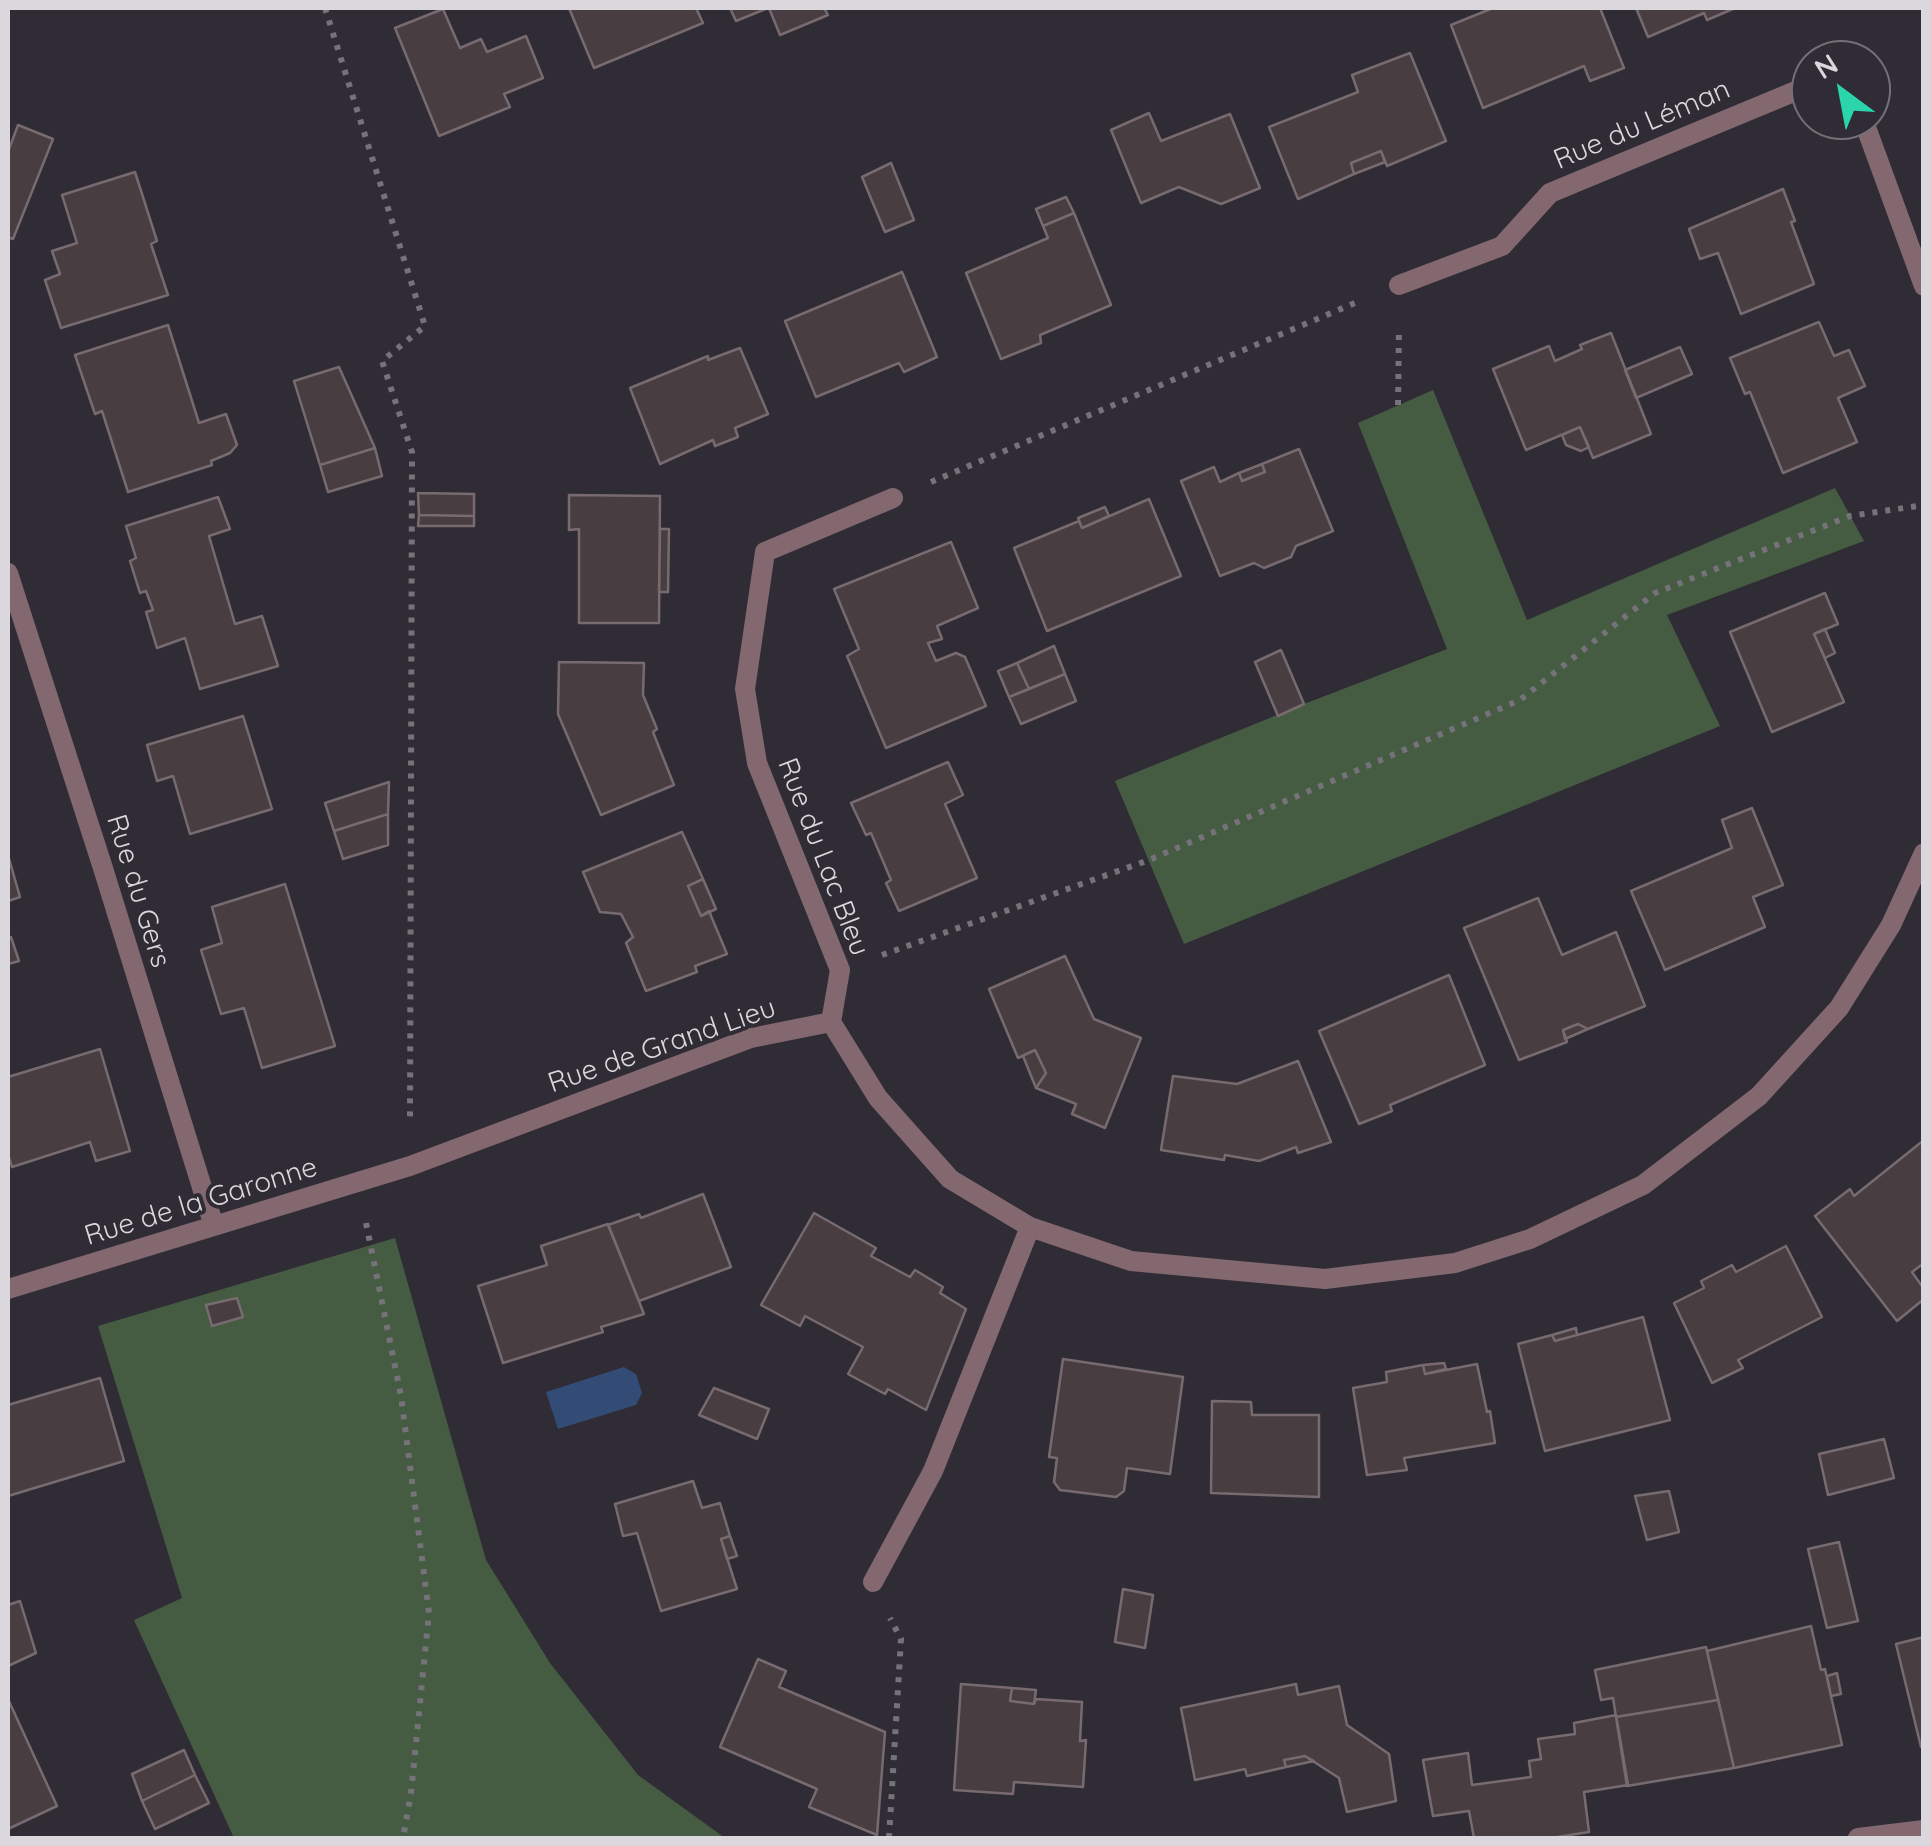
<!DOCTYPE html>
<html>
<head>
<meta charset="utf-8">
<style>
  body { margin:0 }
  #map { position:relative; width:1931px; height:1846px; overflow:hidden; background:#302c35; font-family:Quicksand,sans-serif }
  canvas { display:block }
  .frame { position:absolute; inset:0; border:10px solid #dad7dd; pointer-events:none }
  .north { position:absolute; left:1791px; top:40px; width:100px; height:100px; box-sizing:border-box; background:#302c35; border:2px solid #747078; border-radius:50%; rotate:328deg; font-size:28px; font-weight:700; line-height:40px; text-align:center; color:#dad7dd }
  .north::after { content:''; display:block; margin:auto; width:35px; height:45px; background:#2ad5ac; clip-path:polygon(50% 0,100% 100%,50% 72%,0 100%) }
</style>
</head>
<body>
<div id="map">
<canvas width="1931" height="1846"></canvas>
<div class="frame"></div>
<div class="north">N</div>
</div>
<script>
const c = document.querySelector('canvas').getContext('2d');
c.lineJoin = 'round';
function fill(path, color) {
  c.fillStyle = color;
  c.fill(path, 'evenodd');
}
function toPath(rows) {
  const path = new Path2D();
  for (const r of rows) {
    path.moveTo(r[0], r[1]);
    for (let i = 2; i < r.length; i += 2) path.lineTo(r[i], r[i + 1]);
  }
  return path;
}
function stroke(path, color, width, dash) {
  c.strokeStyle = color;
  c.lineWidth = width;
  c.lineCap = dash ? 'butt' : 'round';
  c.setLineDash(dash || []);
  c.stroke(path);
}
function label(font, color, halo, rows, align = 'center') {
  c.font = font + ' Quicksand,sans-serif';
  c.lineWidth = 8;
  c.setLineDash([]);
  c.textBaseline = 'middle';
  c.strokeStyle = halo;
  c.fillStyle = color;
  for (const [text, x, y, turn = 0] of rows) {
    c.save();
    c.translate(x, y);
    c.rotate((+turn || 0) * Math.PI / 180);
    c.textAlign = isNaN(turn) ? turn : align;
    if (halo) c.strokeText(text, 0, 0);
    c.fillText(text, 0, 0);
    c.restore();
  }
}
fill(toPath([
  [1433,390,1527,620,1835,488,1864,541,1667,615,1720,726,1184,944,1115,781,1304,704,1447,649,1358,423],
  [395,1238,486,1560,550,1663,638,1775,725,1838,234,1838,134,1620,182,1598,98,1326]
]), '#455c42');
fill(toPath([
  [624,1367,636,1374,642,1393,636,1405,558,1429,546,1392]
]), '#334c76');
const building = toPath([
  [569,8,696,8,703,23,594,68,569,8],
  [730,8,768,8,736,21,730,8],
  [769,8,824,8,828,15,780,35,769,8],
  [1493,8,1600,8,1624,68,1590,81,1584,66,1483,108,1451,25,1493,8],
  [1636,8,1735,8,1707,20,1704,13,1648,37,1636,8],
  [443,9,460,48,481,39,487,52,526,36,543,78,504,94,510,107,439,136,395,28,443,9],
  [1410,53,1446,141,1387,166,1381,151,1351,163,1354,174,1298,199,1269,127,1358,92,1352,75,1410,53],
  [1149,113,1161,141,1230,114,1260,188,1221,204,1179,187,1141,203,1111,130,1149,113],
  [18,125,53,139,13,239,8,237,8,152,18,125],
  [1381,151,1385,162,1354,174,1351,163,1381,151],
  [891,163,914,220,885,232,862,177,891,163],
  [135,172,157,241,151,244,168,295,61,328,45,280,60,274,52,251,77,243,62,195,135,172],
  [1783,189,1795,221,1791,222,1814,284,1741,314,1718,253,1700,259,1689,229,1783,189],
  [1066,197,1074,213,1043,226,1036,209,1066,197],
  [1074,213,1111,305,1040,335,1041,343,1001,359,966,273,1048,238,1043,226,1074,213],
  [902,272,937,357,904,372,899,363,816,397,785,321,902,272],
  [1819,322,1834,356,1849,350,1865,386,1838,398,1857,442,1783,473,1750,392,1745,394,1730,358,1819,322],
  [168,325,199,423,226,414,237,445,230,453,211,461,212,465,128,492,102,411,95,414,75,355,168,325],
  [1611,333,1651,434,1593,458,1580,427,1526,450,1493,369,1549,346,1555,361,1582,349,1580,345,1611,333],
  [1680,347,1692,374,1636,398,1625,370,1680,347],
  [740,348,768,414,735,428,738,437,715,446,713,440,660,464,630,388,708,356,708,360,740,348],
  [339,367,375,448,320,465,294,381,339,367],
  [1580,427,1589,447,1581,451,1566,445,1562,435,1580,427],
  [375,448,382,476,328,492,320,465,375,448],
  [1299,449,1333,531,1296,546,1291,557,1264,568,1254,563,1220,576,1181,481,1214,467,1220,482,1239,473,1242,481,1265,472,1262,464,1299,449],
  [1262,464,1265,472,1242,481,1239,473,1262,464],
  [418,493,474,494,474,516,419,515,418,493],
  [569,495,660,496,659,623,579,623,579,529,569,530,569,495],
  [218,497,230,529,209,536,235,624,262,616,278,666,200,689,185,638,157,648,146,612,153,610,146,591,140,593,130,561,136,558,126,526,218,497],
  [1149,499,1181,576,1047,631,1014,548,1079,521,1082,528,1149,499],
  [1105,507,1109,516,1082,528,1078,518,1105,507],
  [419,515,474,516,474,526,418,526,419,515],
  [660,529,669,529,668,592,659,592,660,529],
  [951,542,978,608,937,626,942,639,928,643,936,661,956,653,965,657,986,706,886,748,847,656,859,649,834,589,951,542],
  [1825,593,1838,624,1814,634,1844,702,1772,732,1730,632,1825,593],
  [1825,629,1835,653,1825,658,1814,634,1825,629],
  [1054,646,1065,674,1029,689,1017,663,1054,646],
  [1281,650,1304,704,1278,716,1255,662,1281,650],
  [559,662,644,663,643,695,657,729,653,732,674,785,601,815,558,714,559,662],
  [1017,663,1029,689,1009,697,998,671,1017,663],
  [1065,674,1076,701,1021,724,1009,697,1065,674],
  [243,716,272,809,190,834,173,776,157,781,147,745,243,716],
  [948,762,963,795,945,804,977,878,899,911,886,883,891,880,871,833,866,835,851,803,948,762],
  [389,782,388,814,334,831,325,803,389,782],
  [1752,808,1783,885,1753,897,1765,927,1665,970,1631,891,1732,848,1722,820,1752,808],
  [388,814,388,845,343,859,334,831,388,814],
  [682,832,703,879,688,886,701,916,709,911,727,954,695,966,697,972,646,991,626,943,633,937,621,914,600,912,583,872,682,832],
  [8,855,20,897,8,901,8,855],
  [703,879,716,909,701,916,688,886,703,879],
  [285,884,335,1046,262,1068,244,1008,221,1014,201,950,222,943,212,907,285,884],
  [1538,898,1562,955,1616,932,1645,1006,1588,1029,1578,1024,1563,1030,1567,1042,1519,1060,1464,928,1538,898],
  [11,937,19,961,8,964,8,938,11,937],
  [1065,956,1094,1019,1141,1038,1105,1128,1072,1114,1076,1104,1036,1088,1046,1073,1035,1050,1018,1058,989,989,1065,956],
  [1449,975,1485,1065,1390,1105,1392,1111,1359,1124,1319,1031,1449,975],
  [1578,1024,1588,1029,1565,1039,1563,1030,1578,1024],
  [100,1049,130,1151,96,1161,90,1142,12,1167,8,1154,8,1077,100,1049],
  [1035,1050,1046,1073,1036,1088,1023,1056,1035,1050],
  [1298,1061,1331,1142,1298,1153,1296,1147,1259,1161,1225,1155,1224,1160,1161,1150,1173,1076,1237,1084,1298,1061],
  [1924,1140,1924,1263,1912,1272,1924,1289,1924,1299,1897,1321,1815,1216,1850,1189,1854,1196,1924,1140],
  [703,1194,731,1267,639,1301,608,1225,639,1214,641,1218,703,1194],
  [814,1213,876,1248,871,1256,910,1277,915,1270,943,1287,940,1293,966,1309,926,1410,888,1389,885,1394,848,1374,863,1347,805,1316,800,1326,761,1305,814,1213],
  [608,1224,644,1314,601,1327,603,1332,503,1363,478,1286,547,1265,541,1246,608,1224],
  [1786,1246,1822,1317,1738,1360,1743,1368,1712,1383,1674,1303,1704,1288,1701,1281,1732,1265,1736,1272,1786,1246],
  [237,1298,243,1317,212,1326,206,1305,237,1298],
  [1643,1317,1670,1420,1545,1451,1518,1344,1552,1335,1555,1341,1643,1317],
  [1576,1328,1577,1335,1555,1341,1552,1335,1576,1328],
  [1063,1359,1183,1377,1170,1474,1127,1468,1124,1491,1116,1497,1060,1490,1054,1482,1057,1458,1049,1457,1063,1359],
  [1444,1363,1446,1369,1425,1374,1423,1365,1444,1363],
  [1477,1364,1487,1412,1490,1411,1495,1443,1404,1458,1407,1470,1367,1475,1353,1388,1387,1382,1386,1372,1423,1365,1425,1374,1477,1364],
  [100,1378,124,1461,8,1496,8,1405,100,1378],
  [714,1388,769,1409,757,1439,699,1415,714,1388],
  [1212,1401,1251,1402,1252,1415,1319,1415,1319,1497,1211,1493,1212,1401],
  [1884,1439,1894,1478,1828,1495,1819,1454,1884,1439],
  [693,1481,702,1508,720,1503,730,1536,721,1539,737,1589,661,1611,637,1533,623,1536,615,1504,693,1481],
  [1669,1491,1679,1532,1647,1540,1635,1496,1669,1491],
  [730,1536,737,1556,727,1559,721,1539,730,1536],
  [1839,1542,1858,1621,1827,1628,1808,1549,1839,1542],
  [1123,1589,1153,1595,1145,1648,1115,1642,1123,1589],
  [20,1601,36,1653,8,1666,8,1605,20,1601],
  [1811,1626,1821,1670,1825,1669,1842,1745,1734,1768,1707,1651,1811,1626],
  [1924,1637,1924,1746,1921,1747,1896,1644,1924,1637],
  [1706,1647,1718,1700,1616,1717,1613,1698,1601,1700,1595,1670,1706,1647],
  [758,1659,786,1671,779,1687,885,1732,877,1835,809,1807,817,1789,720,1747,758,1659],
  [1837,1673,1841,1694,1831,1696,1827,1676,1837,1673],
  [961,1684,1012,1688,1010,1701,1034,1704,1036,1699,1082,1702,1080,1741,1086,1740,1083,1787,1014,1782,1013,1794,954,1790,961,1684],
  [1296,1684,1298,1695,1339,1686,1347,1725,1389,1754,1396,1801,1347,1812,1339,1778,1305,1756,1284,1760,1286,1767,1247,1776,1245,1769,1195,1780,1181,1708,1296,1684],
  [1012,1688,1036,1690,1034,1704,1010,1701,1012,1688],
  [8,1699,57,1806,8,1829,8,1699],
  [1718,1700,1734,1768,1627,1786,1616,1717,1718,1700],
  [1616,1715,1628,1785,1584,1792,1589,1832,1551,1838,1474,1838,1469,1811,1433,1816,1423,1760,1468,1753,1472,1785,1531,1777,1529,1761,1541,1759,1538,1739,1575,1734,1574,1723,1616,1715],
  [184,1750,195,1775,142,1801,132,1774,184,1750],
  [1305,1756,1314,1761,1286,1767,1284,1760,1305,1756],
  [195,1775,209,1803,155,1829,142,1801,195,1775]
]);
fill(building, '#483d41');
stroke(building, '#776b6f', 2.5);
stroke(toPath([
  [325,8,425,326,382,361,412,452,410,1120],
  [1398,405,1399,327],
  [931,482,1362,300],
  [882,955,1149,860,1520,700,1655,593,1850,516,1924,505],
  [366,1223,401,1396,429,1613,411,1793,403,1838],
  [889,1838,901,1639,890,1618]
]), '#75727a', 6, [5, 8]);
stroke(toPath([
  [1852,120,1867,130,1924,286],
  [1399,285,1502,246,1550,193,1803,88,1811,93],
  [8,573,102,865,214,1226],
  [831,1022,840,970,757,763,745,689,765,552,893,498],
  [8,1289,410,1166,751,1038,831,1022,878,1098,950,1179,1030,1227,1131,1261,1325,1279,1455,1263,1530,1239,1643,1185,1759,1096,1839,1008,1891,925,1924,853],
  [873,1582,933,1471,1030,1227],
  [1858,1838,1924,1830]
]), '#83686f', 20);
label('28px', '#dad7dd', '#302c35', [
  ["Rue du Léman",1642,125,-23],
  ["Rue du Lac Bleu",823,857,69],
  ["Rue du Gers",138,891,73],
  ["Rue de Grand Lieu",662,1046,-19],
  ["Rue de la Garonne",201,1202,-17]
]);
</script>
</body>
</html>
